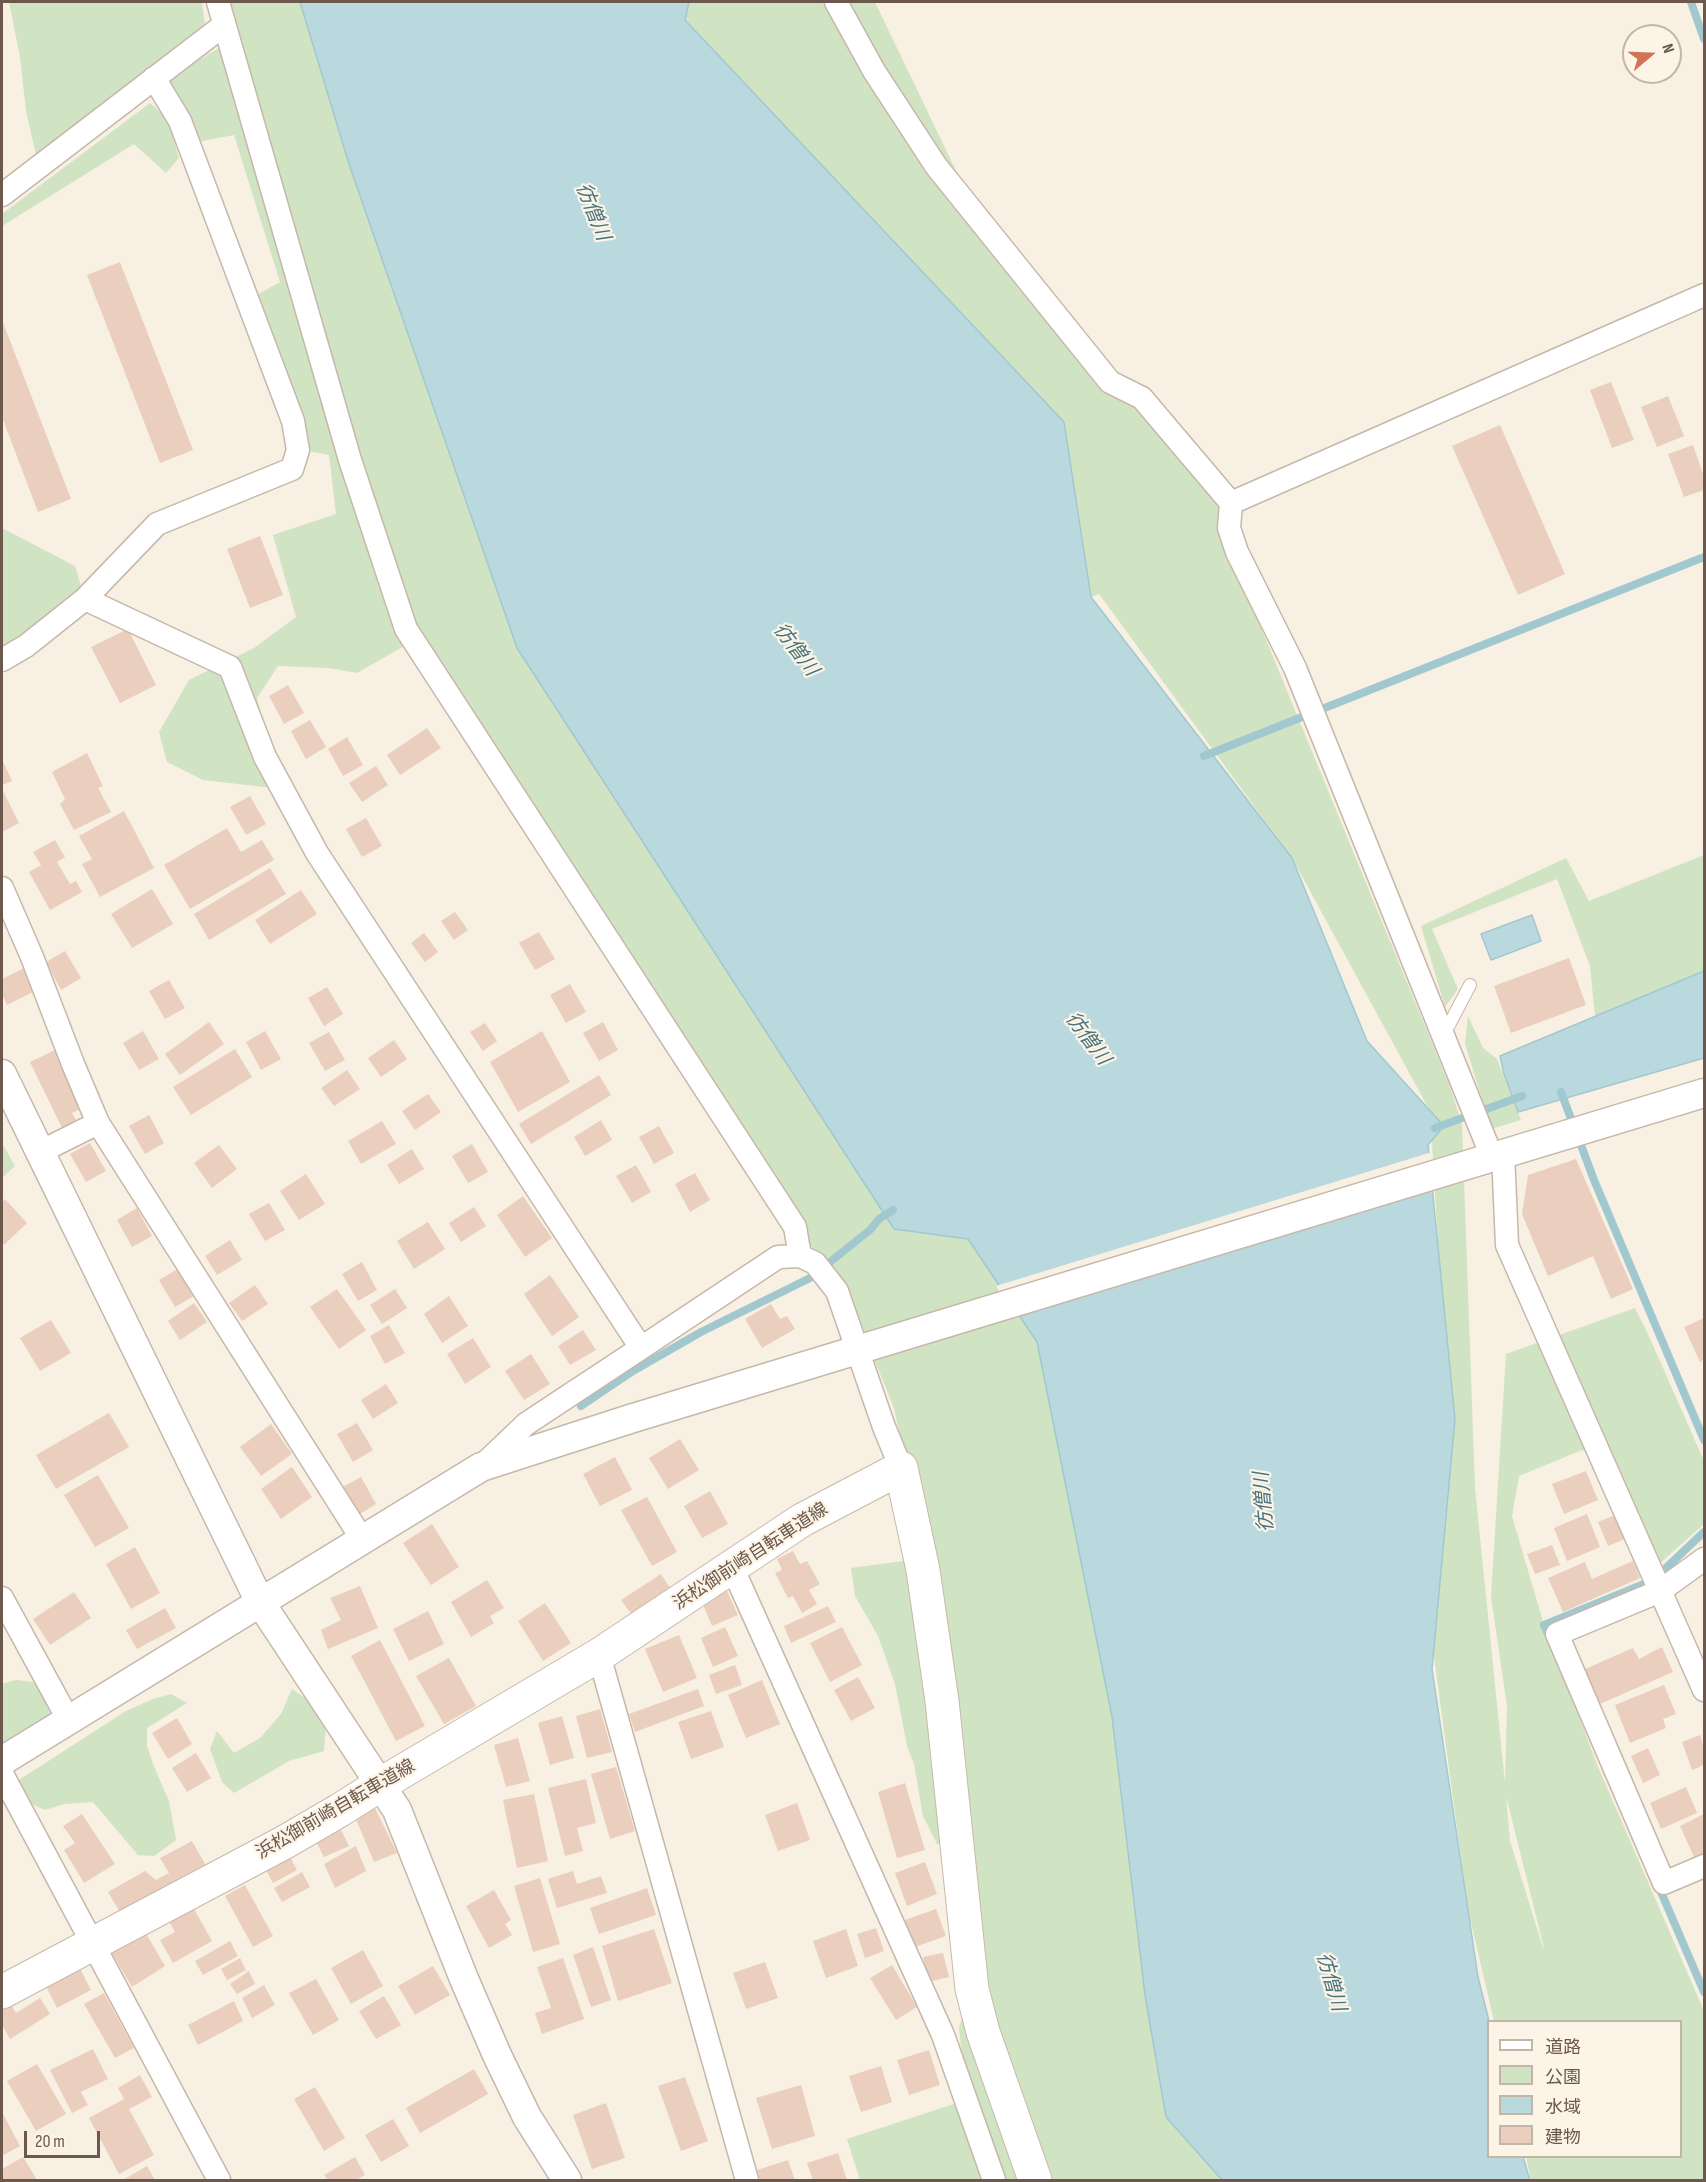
<!DOCTYPE html>
<html>
<head>
<meta charset="utf-8">
<style>
  body { margin:0 }
  #map { position:relative; width:1706px; height:2182px; overflow:hidden; background:#f8f0e2; font-family:"Sofia Sans Condensed","Noto Sans JP",sans-serif }
  canvas { display:block }
  .frame { position:absolute; inset:0; border:3px solid #6c584c; pointer-events:none }
  .legend { position:absolute; left:1487px; top:2020px; width:195px; height:138px; box-sizing:border-box; background:#fcf4e7; border:2px solid #c2b6a9; margin:0; padding:8px 10px; list-style:none; font-size:18px; color:#6c584c }
  .legend li { display:flex; align-items:center; gap:12px; height:30px }
  .legend b { width:30px; border:2px solid #c2b6a9 }
  .north { position:absolute; left:1622px; top:24px; width:60px; height:60px; box-sizing:border-box; background:#fcf4e7; border:2px solid #c2b6a9; border-radius:50%; rotate:71deg; font-size:16px; font-weight:700; line-height:24px; text-align:center; color:#6c584c }
  .north::after { content:''; display:block; margin:auto; width:21px; height:27px; background:#d27357; clip-path:polygon(50% 0,100% 100%,50% 72%,0 100%) }
  .scale { position:absolute; left:24px; top:2131px; width:76px; height:27px; box-sizing:border-box; border:3px solid #6c584c; border-top:0; padding-left:8px; font-size:18px; line-height:21px; white-space:nowrap; color:#6c584c; -webkit-text-stroke:4px #fcf4e7; paint-order:stroke }
</style>
</head>
<body>
<div id="map">
<canvas width="1706" height="2182"></canvas>
<div class="frame"></div>
<ul class="legend">
<li><b style="height:8px;background:#fff"></b>道路</li>
<li><b style="height:16px;background:#d0e3c3"></b>公園</li>
<li><b style="height:16px;background:#bad9de"></b>水域</li>
<li><b style="height:16px;background:#eacfbe"></b>建物</li>
</ul>
<div class="north">N</div>
<div class="scale">20 m</div>
</div>
<script>
const c = document.querySelector('canvas').getContext('2d');
c.lineJoin = 'round';
function fill(path, color) {
  c.fillStyle = color;
  c.fill(path, 'evenodd');
}
function toPath(rows) {
  const path = new Path2D();
  for (const r of rows) {
    path.moveTo(r[0], r[1]);
    for (let i = 2; i < r.length; i += 2) path.lineTo(r[i], r[i + 1]);
  }
  return path;
}
function stroke(path, color, width, dash) {
  c.strokeStyle = color;
  c.lineWidth = width;
  c.lineCap = dash ? 'butt' : 'round';
  c.setLineDash(dash || []);
  c.stroke(path);
}
function label(font, color, halo, rows, align = 'center') {
  c.font = font + ' "Sofia Sans Condensed","Noto Sans JP",sans-serif';
  c.lineWidth = 4.5;
  c.setLineDash([]);
  c.textBaseline = 'middle';
  c.strokeStyle = halo;
  c.fillStyle = color;
  for (const [text, x, y, turn = 0] of rows) {
    c.save();
    c.translate(x, y);
    c.rotate((+turn || 0) * Math.PI / 180);
    c.textAlign = isNaN(turn) ? turn : align;
    if (halo) c.strokeText(text, 0, 0);
    c.fillText(text, 0, 0);
    c.restore();
  }
}
fill(toPath([
  [9,2,202,2,205,25,101,119,37,159,26,111,20,57],
  [218,2,304,2,1037,1342,1242,2180,860,2180,847,2139,966,2100,959,2027,972,1989,954,1841,937,1844,923,1816,914,1764,907,1746,895,1684,878,1636,855,1596,851,1568,910,1560,909,1478,894,1408,855,1312,682,1053,413,641,357,673,329,668,278,666,257,698,282,789,203,780,167,762,159,732,189,680,254,648,296,617,273,535,336,514,329,455,308,451,257,295,280,282,234,135,197,142,165,80,221,47],
  [683,2,875,2,981,223,1139,410,1223,500,1218,523,1450,1087,1462,1124,1475,1488,1505,1783,1507,1706,1491,1597,1506,1354,1635,1308,1648,1334,1704,1461,1704,1524,1659,1564,1614,1465,1582,1450,1519,1476,1512,1516,1544,1625,1598,1767,1704,2011,1704,2180,1531,2180,1526,2157,1680,2156,1680,2022,1494,2021,1468,1910,1433,1649,1439,1259,1430,1111,1292,858,1099,594,1091,597,1067,440,685,20],
  [1506,1796,1544,1948,1543,1948,1510,1841],
  [150,103,168,119,179,158,166,173,134,144,2,226,2,214],
  [2,528,75,566,85,599,2,656],
  [1704,855,1704,971,1595,1017,1590,966,1557,879,1432,929,1458,989,1445,1007,1421,926,1566,858,1589,901],
  [1468,1016,1483,1048,1497,1059,1521,1120,1491,1129,1465,1044],
  [2,1143,15,1166,2,1178],
  [16,1680,33,1682,43,1697,50,1714,26,1735,2,1744,2,1684],
  [292,1689,309,1701,326,1724,324,1751,289,1761,234,1793,222,1782,210,1749,217,1731,234,1753,260,1738,281,1714],
  [171,1694,187,1703,147,1728,147,1746,153,1764,169,1801,176,1840,154,1856,138,1855,93,1802,64,1804,45,1810,27,1802,8,1787,126,1711,153,1699]
]), '#d0e3c3');
const water = toPath([
  [300,2,689,2,685,20,1064,422,1091,597,1292,858,1367,1041,1444,1126,1428,1145,1455,1419,1432,1669,1478,1977,1489,2021,1488,2156,1523,2157,1530,2180,1222,2180,1166,2117,1145,1995,1112,1717,1037,1342,968,1239,894,1229,517,648,349,164,300,2],
  [1532,915,1541,941,1491,960,1481,934,1532,915],
  [1704,971,1704,1058,1518,1112,1504,1074,1500,1056,1704,971]
]);
fill(water, '#bad9de');
stroke(water, '#a2c8cf', 1.5);
fill(toPath([
  [1432,1152,1435,1188,1016,1317,996,1286]
]), '#f8f0e2');
stroke(toPath([
  [1691,2,1704,39],
  [1204,756,1704,557],
  [1561,1092,1594,1180,1704,1440],
  [1435,1128,1522,1096],
  [581,1406,633,1371,701,1332,810,1278,870,1230,879,1219,893,1210],
  [1550,1638,1544,1625,1644,1584,1665,1569,1704,1532],
  [1658,1885,1704,1992]
]), '#a2c8cf', 8);
fill(toPath([
  [120,262,193,450,160,463,87,275],
  [2,320,71,499,38,512,2,417],
  [1611,382,1634,440,1612,448,1590,390],
  [1668,396,1684,436,1657,447,1641,407],
  [1500,425,1565,574,1518,595,1452,446],
  [1693,445,1704,477,1704,490,1684,497,1668,454],
  [260,536,283,595,250,608,227,549],
  [128,629,156,685,120,703,91,647],
  [288,685,304,713,284,724,269,696],
  [310,720,326,747,306,759,291,731],
  [427,728,441,748,400,775,387,755],
  [347,737,363,765,343,776,328,749],
  [87,753,103,786,98,788,111,812,74,830,60,804,65,799,52,772],
  [2,759,12,781,2,785],
  [376,766,388,785,362,802,349,783],
  [3,791,19,823,2,832,2,792],
  [250,796,266,824,246,835,230,807],
  [124,811,154,868,100,897,82,864,92,859,79,836],
  [366,818,382,846,362,857,346,829],
  [227,828,241,852,262,840,274,860,190,909,164,865],
  [55,840,65,857,57,862,70,884,76,881,82,892,50,910,29,872,41,865,33,852],
  [270,868,286,894,209,940,194,914],
  [152,889,173,924,132,948,111,914],
  [301,890,317,914,270,944,255,920],
  [455,912,468,930,454,940,441,921],
  [539,932,555,959,535,970,519,943],
  [424,933,438,952,425,962,411,943],
  [65,951,81,978,61,990,46,962],
  [1569,958,1586,1005,1511,1033,1494,986],
  [24,968,35,991,7,1005,2,994,2,979],
  [169,980,185,1008,165,1019,149,991],
  [570,984,586,1012,566,1023,550,995],
  [327,987,343,1014,324,1026,308,998],
  [209,1022,224,1044,180,1075,165,1054],
  [603,1022,618,1050,599,1061,583,1033],
  [485,1023,497,1041,483,1051,470,1032],
  [143,1031,159,1059,139,1070,123,1043],
  [265,1031,281,1059,261,1070,246,1042],
  [542,1031,570,1082,518,1112,490,1062],
  [329,1032,345,1060,325,1071,309,1043],
  [394,1040,407,1059,381,1077,368,1058],
  [235,1049,252,1077,191,1115,173,1087],
  [55,1050,83,1108,72,1113,76,1120,62,1128,30,1062],
  [347,1070,360,1089,334,1106,321,1088],
  [599,1075,611,1095,531,1144,519,1124],
  [428,1094,441,1112,415,1130,402,1111],
  [149,1115,164,1143,145,1154,129,1126],
  [601,1120,612,1140,585,1156,574,1137],
  [382,1121,396,1144,361,1164,348,1141],
  [659,1126,674,1153,654,1164,639,1137],
  [90,1143,106,1171,86,1182,70,1154],
  [472,1144,488,1172,468,1183,452,1156],
  [219,1145,237,1169,212,1188,194,1163],
  [412,1149,424,1169,399,1184,387,1165],
  [1576,1159,1633,1289,1611,1299,1593,1256,1548,1276,1522,1214,1528,1175],
  [636,1165,651,1192,632,1203,616,1176],
  [695,1173,710,1200,690,1212,675,1184],
  [306,1174,325,1204,299,1220,280,1191],
  [523,1196,552,1238,525,1257,497,1215],
  [5,1199,27,1223,4,1245,2,1242,2,1203],
  [269,1203,285,1230,265,1241,249,1214],
  [474,1207,486,1226,461,1242,449,1223],
  [137,1208,152,1236,132,1247,117,1220],
  [428,1222,445,1249,414,1269,397,1241],
  [230,1240,242,1260,217,1275,205,1256],
  [362,1262,377,1290,358,1301,342,1274],
  [179,1268,194,1296,175,1307,159,1280],
  [550,1275,579,1317,552,1336,524,1294],
  [255,1285,268,1304,242,1321,229,1303],
  [337,1289,366,1330,339,1349,310,1307],
  [395,1289,407,1308,382,1324,370,1305],
  [449,1296,468,1326,442,1343,424,1314],
  [194,1303,207,1322,180,1340,168,1321],
  [771,1304,780,1319,787,1316,795,1329,762,1348,745,1319],
  [1704,1318,1704,1359,1700,1362,1684,1327],
  [51,1320,71,1353,40,1371,20,1338],
  [389,1325,405,1353,385,1364,370,1336],
  [583,1330,596,1350,570,1365,558,1346],
  [473,1338,491,1367,465,1384,447,1354],
  [531,1354,550,1384,524,1400,505,1371],
  [386,1384,398,1403,373,1419,361,1400],
  [109,1413,129,1447,56,1489,36,1455],
  [357,1423,373,1450,353,1462,337,1434],
  [271,1424,292,1454,261,1476,240,1447],
  [680,1439,699,1470,668,1489,649,1458],
  [615,1457,632,1490,600,1506,583,1474],
  [292,1467,312,1497,281,1519,261,1489],
  [1586,1471,1598,1500,1564,1514,1552,1484],
  [98,1475,129,1528,95,1547,64,1495],
  [361,1477,376,1504,357,1516,341,1488],
  [710,1491,728,1524,702,1538,684,1506],
  [647,1497,677,1552,652,1566,621,1510],
  [1587,1514,1600,1547,1567,1561,1554,1528],
  [1615,1515,1625,1539,1608,1546,1598,1522],
  [432,1524,459,1567,431,1585,403,1543],
  [1552,1545,1560,1565,1535,1574,1527,1554],
  [135,1547,160,1593,131,1609,106,1564],
  [793,1551,800,1564,807,1561,820,1584,809,1590,817,1604,802,1613,793,1596,788,1598,775,1573,782,1570,777,1559],
  [1633,1561,1640,1578,1563,1612,1548,1578,1585,1562,1592,1579],
  [661,1574,674,1594,635,1619,621,1600],
  [487,1580,504,1608,490,1616,494,1623,471,1637,451,1602],
  [360,1586,378,1628,328,1649,321,1630,341,1620,330,1598],
  [726,1589,738,1615,712,1626,701,1600],
  [74,1592,91,1618,50,1645,33,1619],
  [545,1603,571,1643,543,1661,518,1621],
  [828,1606,836,1622,791,1643,784,1626],
  [165,1608,176,1628,137,1649,126,1630],
  [428,1611,444,1644,409,1661,393,1629],
  [725,1627,738,1656,713,1667,701,1638],
  [842,1627,862,1665,830,1682,810,1643],
  [679,1635,697,1678,663,1692,645,1649],
  [380,1640,425,1726,396,1741,351,1656],
  [1662,1647,1673,1672,1600,1704,1585,1669,1633,1648,1639,1659],
  [449,1658,476,1706,444,1724,416,1676],
  [735,1665,742,1685,716,1694,709,1675],
  [858,1677,875,1708,851,1721,834,1690],
  [762,1680,780,1724,746,1738,728,1695],
  [1664,1685,1676,1714,1663,1719,1666,1728,1630,1743,1615,1705],
  [698,1689,704,1706,635,1732,629,1714],
  [600,1709,612,1752,587,1758,576,1716],
  [711,1711,724,1747,691,1759,678,1722],
  [562,1716,574,1758,550,1765,538,1723],
  [177,1718,192,1744,168,1759,152,1733],
  [1700,1735,1704,1748,1704,1765,1692,1770,1682,1742],
  [518,1738,530,1781,506,1787,494,1745],
  [1648,1748,1660,1775,1643,1783,1631,1756],
  [196,1753,211,1778,187,1792,172,1768],
  [616,1767,635,1831,610,1839,591,1774],
  [586,1779,596,1823,577,1828,583,1851,565,1856,548,1788],
  [905,1783,925,1850,897,1858,878,1792],
  [1686,1787,1697,1813,1661,1829,1650,1803],
  [534,1794,548,1861,517,1868,503,1800],
  [797,1803,810,1840,778,1851,765,1815],
  [374,1806,397,1853,374,1862,355,1817],
  [82,1814,115,1864,84,1883,64,1850,75,1843,63,1826],
  [1704,1814,1704,1854,1695,1859,1680,1826],
  [341,1830,349,1846,324,1857,316,1842],
  [192,1841,209,1871,124,1919,108,1892,145,1871,156,1880,169,1873,160,1858],
  [356,1846,366,1871,335,1888,324,1864],
  [288,1853,297,1870,273,1883,264,1866],
  [925,1862,937,1894,907,1906,895,1873],
  [573,1871,577,1884,601,1876,607,1893,557,1908,548,1879],
  [302,1872,310,1887,282,1902,274,1888],
  [540,1878,560,1944,533,1952,514,1886],
  [245,1885,273,1936,253,1947,225,1896],
  [647,1888,656,1915,599,1934,590,1908],
  [494,1890,511,1920,505,1924,512,1935,489,1948,466,1906],
  [189,1900,212,1941,173,1963,160,1940,175,1932,165,1914],
  [936,1909,946,1936,915,1947,905,1920],
  [876,1928,884,1951,865,1958,857,1934],
  [654,1929,672,1983,618,2001,602,1946],
  [846,1929,858,1966,826,1978,813,1941],
  [144,1930,165,1966,132,1987,110,1950],
  [230,1941,238,1956,203,1975,195,1961],
  [593,1947,611,2000,591,2007,573,1955],
  [363,1950,383,1986,351,2004,331,1968],
  [943,1953,949,1977,929,1982,923,1957],
  [240,1958,246,1970,227,1980,221,1969],
  [563,1958,584,2019,542,2034,535,2013,551,2008,537,1967],
  [765,1962,778,1998,746,2009,733,1973],
  [78,1965,91,1990,57,2008,44,1982],
  [892,1965,917,2007,896,2020,870,1978],
  [433,1966,450,1995,415,2015,398,1986],
  [249,1971,255,1984,237,1994,230,1984],
  [316,1979,339,2020,313,2035,289,1993],
  [264,1985,275,2005,252,2018,242,1998],
  [104,1993,134,2048,115,2058,84,2004],
  [384,1996,401,2025,376,2039,359,2011],
  [40,1998,50,2014,10,2039,2,2025,2,2006,9,2001,16,2013],
  [234,2001,243,2021,198,2045,188,2025],
  [93,2049,108,2079,81,2092,88,2105,72,2113,50,2070],
  [929,2050,940,2085,909,2095,897,2060],
  [37,2064,66,2114,36,2131,7,2081],
  [881,2066,892,2102,861,2112,849,2076],
  [474,2069,488,2094,420,2133,406,2108],
  [140,2075,152,2097,129,2109,154,2155,119,2174,89,2118,124,2099,118,2088],
  [685,2077,708,2141,681,2151,658,2086],
  [801,2085,815,2136,772,2149,756,2098],
  [315,2087,345,2138,324,2151,294,2099],
  [606,2103,625,2158,592,2169,573,2115],
  [2,2112,20,2146,2,2156],
  [393,2119,409,2146,381,2162,365,2135],
  [838,2153,847,2180,813,2180,807,2163],
  [23,2157,37,2180,2,2180,2,2169],
  [355,2157,365,2175,356,2180,328,2180,324,2175],
  [788,2160,795,2180,760,2180,757,2170],
  [147,2166,155,2180,123,2180]
]), '#eacfbe');
const service = toPath([
  [1440,1029,1449,1025,1470,985]
]);
const minor = toPath([
  [218,2,350,460,406,629,795,1227,800,1256],
  [836,2,874,71,936,166,1110,382,1142,398,1231,503,1229,528,1237,552,1295,668,1492,1157],
  [2,195,224,25],
  [1231,503,1704,295],
  [85,599,230,667,265,757,317,853,641,1348],
  [2,660,26,646,85,599,157,524,292,469,298,450,293,421,180,121,154,78],
  [2,888,32,957,73,1064,98,1123,362,1539],
  [40,1152,98,1123],
  [1503,1153,1507,1245,1704,1690],
  [484,1464,526,1424,641,1348,778,1257,800,1256,815,1263,837,1291,884,1427,901,1468],
  [1704,1559,1660,1591,1557,1634,1664,1883,1704,1866],
  [732,1567,943,2035,994,2180],
  [2,1598,68,1719],
  [599,1655,747,2180],
  [2,1774,219,2180]
]);
const tertiary = toPath([
  [2,1074,260,1602,397,1810,464,1979,497,2055,527,2117,567,2180],
  [2,1761,481,1467,630,1419,1704,1093]
]);
const secondary = toPath([
  [2,1992,285,1842,340,1810,381,1784,599,1655,802,1520,901,1468,923,1570,942,1701,972,1989,983,2032,1035,2180]
]);
stroke(service, '#c7b7ab', 14);
stroke(minor, '#c7b7ab', 25);
stroke(tertiary, '#c7b7ab', 31);
stroke(secondary, '#cab8a9', 35);
stroke(service, '#fff', 12);
stroke(minor, '#fff', 22);
stroke(tertiary, '#fff', 28);
stroke(secondary, '#fff', 33);
label('18px', '#6c584c', '#fcf4e7', [
  ["浜松御前崎自転車道線",751,1557,-33],
  ["浜松御前崎自転車道線",336,1810,-30]
]);
label('italic 20px', '#4a747d', '#fcf4e7', [
  ["彷僧川",592,212,68],
  ["彷僧川",795,650,53],
  ["彷僧川",1087,1039,53],
  ["彷僧川",1265,1502,-95],
  ["彷僧川",1330,1982,74]
]);
</script>
</body>
</html>
